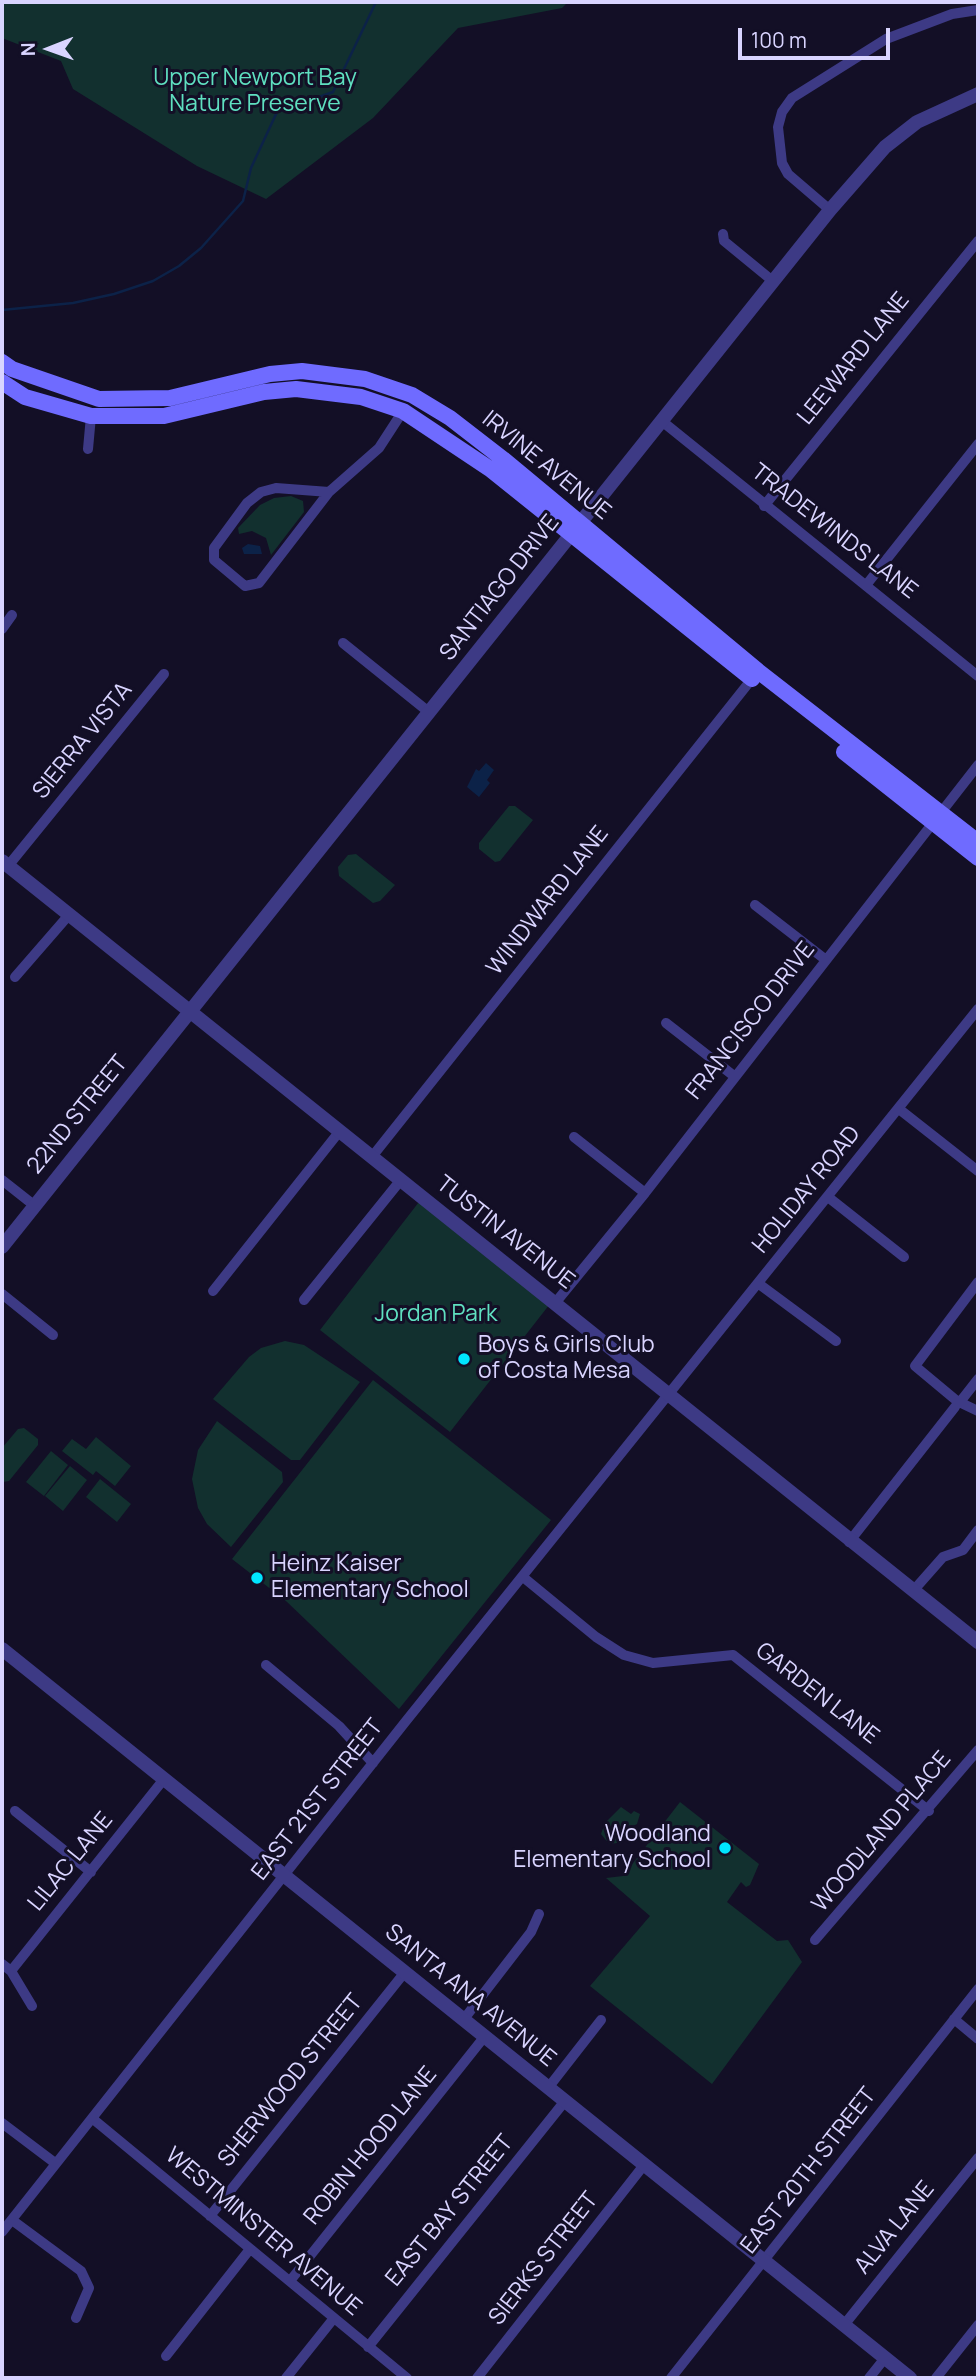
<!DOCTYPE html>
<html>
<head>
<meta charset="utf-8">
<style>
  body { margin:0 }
  #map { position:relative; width:980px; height:2380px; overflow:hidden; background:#130f26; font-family:Manrope,sans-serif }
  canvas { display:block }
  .frame { position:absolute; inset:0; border:4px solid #d9d4ff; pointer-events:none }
  .north { position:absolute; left:14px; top:14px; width:70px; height:70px; -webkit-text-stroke:5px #130f26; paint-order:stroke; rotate:269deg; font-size:19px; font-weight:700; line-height:28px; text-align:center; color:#d9d4ff }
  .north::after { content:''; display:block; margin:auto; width:24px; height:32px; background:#d9d4ff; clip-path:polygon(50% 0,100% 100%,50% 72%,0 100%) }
  .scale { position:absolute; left:738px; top:28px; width:152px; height:32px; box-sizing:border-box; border:4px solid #d9d4ff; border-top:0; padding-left:9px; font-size:21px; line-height:24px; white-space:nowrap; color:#d9d4ff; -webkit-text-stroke:5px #130f26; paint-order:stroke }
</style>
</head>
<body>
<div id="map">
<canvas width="980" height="2380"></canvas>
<div class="frame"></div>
<div class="north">N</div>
<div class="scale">100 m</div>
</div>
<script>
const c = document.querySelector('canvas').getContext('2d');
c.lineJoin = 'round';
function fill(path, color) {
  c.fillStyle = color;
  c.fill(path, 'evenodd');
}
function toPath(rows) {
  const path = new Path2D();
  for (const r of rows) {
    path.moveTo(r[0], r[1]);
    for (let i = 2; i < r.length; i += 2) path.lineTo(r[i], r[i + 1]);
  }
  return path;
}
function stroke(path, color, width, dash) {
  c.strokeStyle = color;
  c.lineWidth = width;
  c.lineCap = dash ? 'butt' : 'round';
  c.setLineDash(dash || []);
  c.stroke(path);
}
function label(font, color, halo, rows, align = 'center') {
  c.font = font + ' Manrope,sans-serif';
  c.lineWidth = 6;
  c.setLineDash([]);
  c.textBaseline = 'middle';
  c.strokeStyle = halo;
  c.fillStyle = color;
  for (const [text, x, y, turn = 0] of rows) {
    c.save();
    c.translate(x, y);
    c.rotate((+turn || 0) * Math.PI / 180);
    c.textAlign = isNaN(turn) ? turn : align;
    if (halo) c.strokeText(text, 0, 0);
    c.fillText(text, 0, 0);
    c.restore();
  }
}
fill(toPath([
  [2,2,568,2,562,8,458,28,373,118,266,199,197,166,73,89,61,61,2,38],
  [291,496,303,501,304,512,271,555,266,538,252,531,239,534,238,528,260,505,274,498],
  [509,806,515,806,533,820,500,861,495,862,479,849,479,843],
  [356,854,395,885,380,901,373,903,339,876,338,867,348,855],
  [422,1198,553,1300,450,1432,320,1330],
  [285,1341,304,1345,360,1382,300,1460,291,1460,213,1399,249,1357,261,1348],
  [373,1380,551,1520,399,1709,286,1601,232,1559],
  [217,1421,282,1472,283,1482,231,1547,207,1524,198,1508,192,1479,198,1450],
  [24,1428,38,1439,38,1445,9,1481,3,1482,2,1448,18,1429],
  [96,1437,131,1466,115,1486,96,1471,93,1475,62,1451,72,1439,86,1449],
  [51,1451,68,1465,44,1496,26,1482],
  [70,1466,87,1480,63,1511,45,1496],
  [100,1479,131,1504,117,1522,86,1497],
  [680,1802,759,1864,750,1885,746,1887,741,1882,727,1902,777,1941,788,1940,802,1962,712,2084,590,1986,650,1916,606,1878,623,1876],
  [621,1807,631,1814,634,1811,640,1814,637,1824,625,1830,617,1843,609,1844,601,1834,605,1823]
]), '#12302f');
fill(toPath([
  [248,544,260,546,262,554,244,554,242,548],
  [486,763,494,770,487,780,490,783,479,797,467,787,476,769,479,771]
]), '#0c2248');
stroke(toPath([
  [2,310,73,303,114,294,153,281,179,266,201,248,243,201,251,168,277,112,333,92,376,2]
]), '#0c2248', 2.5);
stroke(toPath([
  [830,210,788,174,782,163,778,127,782,112,792,98,886,39,952,14,978,10],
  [723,234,724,241,774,282],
  [663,422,978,676],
  [88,449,91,416],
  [276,488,329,492,259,583,245,586,214,560,214,548,247,503,261,492,276,488],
  [329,492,379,448,403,411],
  [764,506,978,241],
  [867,584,978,444],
  [2,629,12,615],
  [343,643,430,713],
  [8,866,164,674],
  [755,905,826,960],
  [15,977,68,916],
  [666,1023,734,1076],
  [899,1109,978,1171],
  [574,1137,645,1193],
  [371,1158,755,675],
  [2,1180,35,1206],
  [828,1197,904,1257],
  [978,1282,915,1366,957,1401,978,1411],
  [759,1284,836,1341],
  [213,1291,339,1132],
  [2,1294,53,1335],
  [304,1300,400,1181],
  [556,1302,645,1193,978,765],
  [960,1402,978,1379],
  [849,1542,955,1407],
  [523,1577,596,1637,624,1655,653,1663,733,1655,929,1811],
  [913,1591,943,1557,963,1550,978,1530],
  [266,1665,339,1726,373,1763],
  [15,1811,91,1872],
  [815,1940,978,1750],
  [2,1964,11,1971,32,2006],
  [11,1971,164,1779],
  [464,2019,531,1932,539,1914],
  [954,2019,978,2039],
  [548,2088,601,2020],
  [93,2119,407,2378],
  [2,2123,55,2163],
  [210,2216,405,1972],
  [12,2220,81,2271,89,2288,76,2318],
  [2,2232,406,1721,978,1009],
  [290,2281,485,2036],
  [844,2325,978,2158],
  [368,2347,565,2101],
  [166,2356,250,2249],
  [286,2378,334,2318],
  [477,2378,644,2165],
  [671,2378,978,1989],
  [869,2378,885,2358],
  [936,2378,978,2325]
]), '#3d3a85', 10);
stroke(toPath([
  [2,861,978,1642],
  [2,1247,830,210,885,147,917,122,978,94],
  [2,1649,910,2378]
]), '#3d3a85', 14);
stroke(toPath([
  [2,362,12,369,99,399,170,398,270,374,302,371,365,379,412,395,450,418,503,459,758,671,978,842],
  [2,382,25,397,91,416,164,416,264,392,296,389,361,397,403,411,490,469,752,679],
  [844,752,978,858]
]), '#6f6bff', 16);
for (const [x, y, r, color] of [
  [464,1359,7,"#00e5ff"],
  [257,1578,7,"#00e5ff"],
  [725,1848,7,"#00e5ff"]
]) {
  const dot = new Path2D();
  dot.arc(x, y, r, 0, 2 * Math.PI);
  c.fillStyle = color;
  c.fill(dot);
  stroke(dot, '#130f26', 2.5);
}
label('23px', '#5fe0c0', '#130f26', [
  ["Upper Newport Bay",255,79],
  ["Nature Preserve",255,105],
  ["Jordan Park",436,1315]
]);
label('23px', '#d9d4ff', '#130f26', [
  ["LEEWARD LANE",854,359,-51],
  ["IRVINE AVENUE",546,466,39],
  ["TRADEWINDS LANE",834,532,38],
  ["SANTIAGO DRIVE",500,588,-52],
  ["SIERRA VISTA",83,741,-51],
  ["WINDWARD LANE",548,901,-52],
  ["FRANCISCO DRIVE",751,1021,-52],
  ["22ND STREET",78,1115,-51],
  ["HOLIDAY ROAD",807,1190,-51],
  ["TUSTIN AVENUE",505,1233,38],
  ["GARDEN LANE",817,1694,38],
  ["EAST 21ST STREET",318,1800,-52],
  ["WOODLAND PLACE",882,1832,-50],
  ["LILAC LANE",71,1862,-51],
  ["SANTA ANA AVENUE",470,1996,39],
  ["SHERWOOD STREET",291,2081,-51],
  ["ROBIN HOOD LANE",371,2146,-51],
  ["EAST 20TH STREET",809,2171,-52],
  ["EAST BAY STREET",450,2211,-51],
  ["ALVA LANE",895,2228,-51],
  ["WESTMINSTER AVENUE",263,2232,40],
  ["SIERKS STREET",544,2259,-52]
]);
label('23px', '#d9d4ff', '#130f26', [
  ["Boys & Girls Club",478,1346],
  ["of Costa Mesa",478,1372],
  ["Heinz Kaiser",271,1565],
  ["Elementary School",271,1591],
  ["Woodland",711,1835,"right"],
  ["Elementary School",711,1861,"right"]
], 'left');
</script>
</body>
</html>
